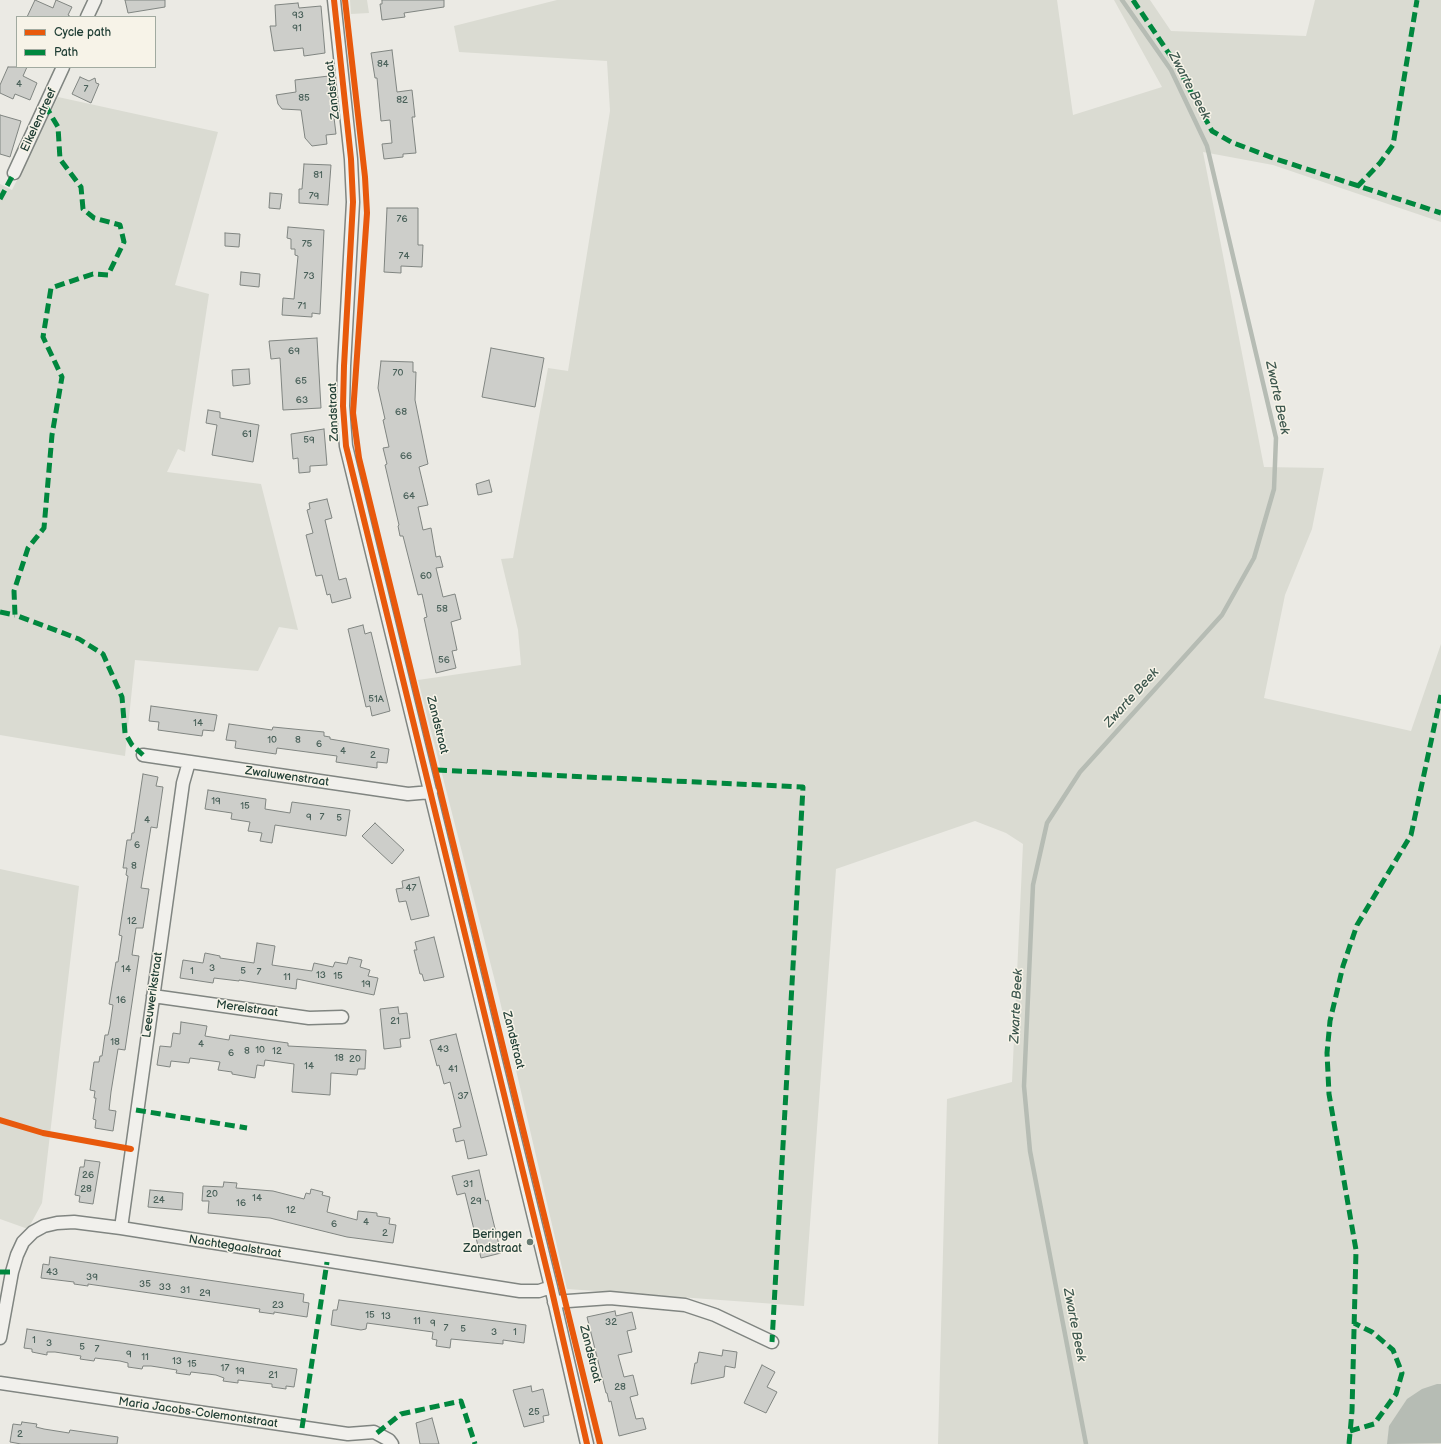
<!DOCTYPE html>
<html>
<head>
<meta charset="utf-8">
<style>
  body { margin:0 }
  #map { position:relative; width:1441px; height:1444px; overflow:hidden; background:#ebeae4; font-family:"Balsamiq Sans",sans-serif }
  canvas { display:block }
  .legend { position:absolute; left:16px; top:16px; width:140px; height:52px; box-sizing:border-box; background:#f7f3e8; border:1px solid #a1aaa0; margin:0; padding:5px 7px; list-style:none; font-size:12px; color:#1f3d34 }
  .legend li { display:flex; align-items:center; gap:8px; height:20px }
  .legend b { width:20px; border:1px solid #a1aaa0 }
</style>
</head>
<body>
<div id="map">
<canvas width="1441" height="1444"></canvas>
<ul class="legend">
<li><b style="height:5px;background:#e8590c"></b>Cycle path</li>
<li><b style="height:5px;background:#00873e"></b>Path</li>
</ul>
</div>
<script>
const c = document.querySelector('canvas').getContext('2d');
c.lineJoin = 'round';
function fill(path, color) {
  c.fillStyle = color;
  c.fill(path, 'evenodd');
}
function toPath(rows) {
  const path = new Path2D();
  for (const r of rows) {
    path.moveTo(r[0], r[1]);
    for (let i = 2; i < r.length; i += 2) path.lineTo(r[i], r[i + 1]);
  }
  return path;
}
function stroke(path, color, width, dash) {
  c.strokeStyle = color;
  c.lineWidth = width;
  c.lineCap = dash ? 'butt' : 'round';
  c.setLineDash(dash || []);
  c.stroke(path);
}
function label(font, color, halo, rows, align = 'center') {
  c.font = font + ' "Balsamiq Sans",sans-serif';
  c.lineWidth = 3;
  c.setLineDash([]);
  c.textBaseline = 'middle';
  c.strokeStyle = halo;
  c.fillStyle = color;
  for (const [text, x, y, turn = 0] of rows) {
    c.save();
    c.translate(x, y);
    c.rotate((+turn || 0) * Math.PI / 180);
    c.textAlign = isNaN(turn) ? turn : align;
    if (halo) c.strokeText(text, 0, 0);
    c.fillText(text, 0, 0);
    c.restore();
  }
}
fill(toPath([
  [350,0,367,0,369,13,351,14],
  [557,0,1057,0,1073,115,1162,87,1114,0,1150,0,1171,31,1306,36,1315,0,1441,0,1441,222,1273,165,1203,152,1264,467,1324,468,1312,529,1285,595,1264,698,1411,731,1441,644,1441,1444,938,1444,947,1099,1012,1082,1023,844,1006,833,975,821,836,869,804,1306,567,1289,499,997,418,680,521,665,518,630,501,559,513,558,548,368,568,371,610,111,607,61,459,52,454,26],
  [58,97,218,132,175,285,209,294,185,452,178,449,167,472,261,484,298,630,279,627,258,671,135,660,125,756,0,735,0,184,12,190],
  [0,869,79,886,42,1203,28,1229,0,1219]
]), '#dadbd2');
fill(toPath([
  [1437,1384,1441,1384,1441,1443,1387,1444,1389,1426,1407,1399,1422,1389]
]), '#b6bcb4');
stroke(toPath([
  [1086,1444,1030,1151,1024,1086,1033,885,1047,823,1080,772,1222,615,1254,558,1274,489,1276,438,1207,146,1171,70,1122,0]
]), '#b6bcb4', 4.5);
const building = toPath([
  [35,0,53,8,56,0,72,7,68,15,71,17,27,17,35,0],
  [125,0,165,0,165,7,128,13,125,0],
  [382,0,444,0,444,7,404,13,405,17,382,20,380,4,382,4,382,0],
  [298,3,299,8,321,6,325,53,304,56,303,48,274,51,270,26,276,26,275,5,298,3],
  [392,50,397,92,412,90,415,117,412,117,416,153,403,154,403,157,384,159,382,144,392,143,390,120,381,121,377,78,375,78,371,53,392,50],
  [8,67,27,67,23,76,37,83,30,100,15,94,13,99,0,93,0,85,8,67],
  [329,76,336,134,326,135,327,144,312,146,305,138,301,110,282,109,278,104,276,95,296,92,295,80,329,76],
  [80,77,89,81,95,78,96,83,99,84,91,103,72,94,80,77],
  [0,115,21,121,10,157,0,154,0,115],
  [304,164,331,165,328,205,299,203,299,189,302,189,304,164],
  [270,193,282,194,280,209,269,208,270,193],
  [387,208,418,208,418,245,423,245,422,267,401,266,401,273,384,272,387,208],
  [288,227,324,230,320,314,312,313,312,317,282,315,283,298,294,299,298,256,295,255,295,249,291,249,291,239,287,238,288,227],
  [225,233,240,234,239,247,225,246,225,233],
  [241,272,260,274,259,287,240,285,241,272],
  [317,338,321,408,283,410,280,358,271,359,269,341,317,338],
  [491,348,544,358,535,407,482,397,491,348],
  [381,361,413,362,413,372,416,372,415,400,428,464,419,467,428,505,418,507,423,530,431,528,436,557,440,556,443,567,436,568,443,597,455,594,461,619,451,622,457,650,452,651,456,668,436,673,424,618,427,617,422,594,418,595,403,536,400,536,398,526,399,525,385,465,387,464,383,448,389,447,383,420,385,419,378,388,381,361],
  [249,369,250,384,233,386,232,370,249,369],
  [208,410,220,412,220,418,259,425,253,462,212,455,217,425,206,423,208,410],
  [324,429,327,465,310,466,310,472,299,473,298,458,293,459,291,434,324,429],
  [489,480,492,492,478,495,476,484,489,480],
  [327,499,332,518,325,520,339,580,346,578,351,598,332,603,330,594,327,595,322,575,316,576,306,535,313,533,307,510,310,509,309,503,327,499],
  [363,625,365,634,371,632,390,711,372,716,370,706,366,707,348,629,363,625],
  [151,706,217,715,214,731,203,730,202,736,158,730,159,722,149,721,151,706],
  [229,724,272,730,273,727,324,732,324,736,330,737,330,739,389,749,387,763,377,762,377,768,336,762,337,756,277,748,276,754,235,748,236,741,226,740,229,724],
  [143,774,158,777,156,786,163,787,157,828,151,827,141,888,149,889,143,928,136,928,132,955,139,956,125,1050,118,1049,111,1092,109,1110,116,1111,113,1131,95,1128,96,1120,93,1119,96,1098,94,1098,95,1091,90,1090,94,1062,99,1062,100,1056,102,1056,105,1035,108,1035,110,1026,113,1005,109,1004,116,962,118,962,122,936,119,935,128,876,126,875,127,868,123,868,127,840,131,840,132,833,134,833,143,774],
  [208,790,266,799,265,809,290,813,292,802,350,810,346,836,275,825,272,843,260,841,262,833,248,831,250,822,231,819,232,813,205,809,208,790],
  [375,823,404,850,392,864,362,836,375,823],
  [419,877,429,916,411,920,406,901,399,902,396,889,403,888,402,881,419,877],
  [434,937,444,977,424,981,422,974,420,974,414,950,417,950,415,942,434,937],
  [257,943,275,946,272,965,312,971,314,963,333,967,335,962,347,964,349,957,362,960,360,967,370,970,368,976,378,978,374,995,297,979,296,989,239,980,239,981,214,978,213,983,180,978,183,960,203,963,205,953,220,956,220,958,254,963,257,943],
  [398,1007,399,1014,407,1013,410,1038,400,1039,401,1047,384,1049,380,1009,398,1007],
  [181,1022,207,1026,205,1036,229,1040,230,1035,288,1043,288,1046,366,1050,365,1069,358,1069,357,1075,331,1073,330,1095,292,1092,294,1064,265,1060,264,1066,257,1065,255,1078,232,1074,232,1072,218,1070,220,1062,190,1058,189,1063,171,1061,170,1067,157,1065,160,1046,171,1047,173,1033,180,1034,181,1022],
  [456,1034,487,1155,468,1159,464,1140,456,1142,453,1129,461,1127,450,1082,444,1084,439,1065,437,1066,430,1040,456,1034],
  [85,1160,100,1162,93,1204,79,1202,80,1196,75,1195,80,1167,84,1167,85,1160],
  [479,1170,486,1201,488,1200,501,1253,481,1258,465,1193,457,1195,452,1176,479,1170],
  [224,1182,237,1183,236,1188,273,1191,304,1199,306,1193,310,1194,311,1189,323,1192,322,1195,330,1197,327,1212,357,1220,358,1211,377,1213,377,1216,390,1218,389,1224,396,1225,393,1243,347,1237,270,1218,208,1213,209,1201,202,1201,203,1186,223,1187,224,1182],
  [150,1190,183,1193,182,1210,148,1207,150,1190],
  [50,1257,304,1294,303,1302,309,1303,307,1317,274,1312,274,1314,259,1312,260,1309,88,1284,88,1286,74,1284,74,1282,41,1278,43,1264,49,1265,50,1257],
  [339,1300,526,1325,524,1343,503,1340,503,1344,451,1339,450,1348,436,1346,437,1340,432,1339,433,1332,367,1323,366,1329,361,1330,331,1325,333,1310,337,1310,339,1300],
  [615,1311,616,1316,632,1312,636,1329,627,1331,632,1352,618,1355,624,1377,633,1375,638,1395,630,1397,636,1419,643,1418,646,1429,619,1436,611,1401,609,1402,607,1393,606,1393,587,1317,615,1311],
  [27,1329,297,1369,294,1387,286,1386,286,1389,272,1387,272,1384,238,1380,238,1383,223,1381,224,1378,216,1375,191,1372,190,1375,176,1373,177,1370,151,1366,143,1366,142,1369,128,1367,128,1363,120,1361,95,1358,94,1361,80,1359,81,1356,55,1352,47,1352,47,1355,32,1352,32,1349,24,1348,27,1329],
  [723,1350,737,1352,735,1368,725,1366,724,1377,691,1384,695,1363,697,1363,699,1352,722,1356,723,1350],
  [762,1365,775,1372,767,1387,777,1392,766,1413,744,1403,762,1365],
  [531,1386,532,1392,543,1389,549,1415,543,1416,544,1422,524,1427,513,1390,531,1386],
  [432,1418,439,1444,420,1444,416,1423,432,1418],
  [22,1422,37,1424,36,1427,44,1429,69,1433,70,1430,118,1437,117,1444,21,1444,10,1442,13,1424,21,1425,22,1422]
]);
fill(building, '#cdceca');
stroke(building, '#808581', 1);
const street = toPath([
  [334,0,351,159,353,202,344,366,343,406,346,446,551,1287,587,1444],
  [87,17,95,0],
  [14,173,63,67],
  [143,755,408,794,431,792],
  [153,996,309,1018,342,1017],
  [121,1228,183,783,189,762],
  [554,1302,610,1298,685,1305,715,1315,772,1342],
  [0,1338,12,1272,17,1255,23,1242,33,1232,44,1226,57,1223,74,1222,121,1228,520,1291,539,1291,551,1287],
  [0,1383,348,1434,374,1432,389,1440,392,1444]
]);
stroke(street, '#808581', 15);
stroke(street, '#f1f0ec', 12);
stroke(toPath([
  [1133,0,1176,64,1212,131,1231,142,1276,159,1441,213],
  [45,105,58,127,60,159,81,187,83,209,94,218,120,225,124,242,108,275,93,274,51,288,43,337,62,377,52,435,44,528,28,548,14,591,15,615,79,639,103,654,122,697,125,733,132,745,143,755],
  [1357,187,1380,163,1393,145,1417,0],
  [0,199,14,173],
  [0,612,15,615],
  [437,770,803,787,772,1342],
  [136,1110,247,1128],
  [0,1272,12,1272],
  [302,1428,327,1262],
  [1350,1431,1374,1424,1396,1394,1402,1373,1393,1350,1372,1332,1354,1323],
  [377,1433,401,1414,461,1401,475,1444],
  [1349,1444,1352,1411,1356,1250,1329,1094,1327,1053,1330,1021,1343,966,1357,925,1411,835,1441,695]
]), '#00873e', 5, [10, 5]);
stroke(toPath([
  [334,0,351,159,353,202,344,366,343,406,346,446,551,1287,587,1444],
  [345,0,365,177,367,213,353,413,359,458,600,1444],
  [0,1120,43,1133,131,1149]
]), '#e8590c', 6);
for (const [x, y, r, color] of [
  [530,1242,4,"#667a72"]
]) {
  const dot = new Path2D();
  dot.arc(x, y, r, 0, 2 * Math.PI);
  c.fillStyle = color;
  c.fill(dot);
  stroke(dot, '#f7f3e8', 1.5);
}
label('10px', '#4a615a', null, [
  ["93",298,15],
  ["91",297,28],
  ["84",383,64],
  ["4",19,84],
  ["7",86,89],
  ["85",304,98],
  ["82",402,100],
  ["81",318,175],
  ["79",314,196],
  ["76",402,219],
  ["75",307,244],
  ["74",404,256],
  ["73",309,276],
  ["71",302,306],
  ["69",294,351],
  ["70",398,373],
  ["65",301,381],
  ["63",302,400],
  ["68",401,412],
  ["61",247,434],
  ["59",309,440],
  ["66",406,456],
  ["64",409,496],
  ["60",426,576],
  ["58",442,609],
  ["56",444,660],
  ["51A",376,699],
  ["14",198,723],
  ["10",272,740],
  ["8",298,740],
  ["6",319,744],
  ["4",343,751],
  ["2",373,755],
  ["19",216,801],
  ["15",245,806],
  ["9",309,817],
  ["7",322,817],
  ["5",339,818],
  ["4",147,820],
  ["6",137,845],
  ["8",134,866],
  ["47",411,888],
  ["12",132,921],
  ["3",212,968],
  ["14",126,969],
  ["1",192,971],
  ["5",243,971],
  ["7",259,972],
  ["13",321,975],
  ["15",338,976],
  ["11",287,977],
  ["19",366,984],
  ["16",121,1000],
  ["21",395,1021],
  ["18",115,1042],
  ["4",201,1044],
  ["43",443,1049],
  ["10",260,1050],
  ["8",247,1051],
  ["12",277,1051],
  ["6",231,1053],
  ["18",339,1058],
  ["20",355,1059],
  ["14",309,1066],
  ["41",453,1069],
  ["37",463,1096],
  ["26",88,1175],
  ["31",468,1184],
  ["28",86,1189],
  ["20",212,1194],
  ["14",257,1198],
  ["24",159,1200],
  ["29",476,1201],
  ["16",241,1203],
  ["12",291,1210],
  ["4",366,1222],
  ["6",334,1224],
  ["2",385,1233],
  ["43",52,1272],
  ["39",92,1277],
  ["35",145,1284],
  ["33",165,1287],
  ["31",185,1290],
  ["29",205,1293],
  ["23",278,1305],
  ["15",370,1315],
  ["13",386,1316],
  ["11",417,1321],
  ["32",611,1322],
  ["9",433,1323],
  ["7",446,1328],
  ["5",463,1329],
  ["3",494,1332],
  ["1",515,1332],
  ["1",34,1340],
  ["3",49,1343],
  ["5",82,1347],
  ["7",97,1349],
  ["9",129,1354],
  ["11",145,1357],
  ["13",177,1361],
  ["15",192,1364],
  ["17",225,1368],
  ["19",240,1371],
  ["21",273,1375],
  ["28",620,1387],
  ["25",534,1412],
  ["2",20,1434]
]);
label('12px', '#1f3d34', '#f7f3e8', [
  ["Zandstraat",333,90,-96],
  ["Eikelendreef",39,120,-65],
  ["Zandstraat",334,412,-92],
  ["Zandstraat",437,725,76],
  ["Zwaluwenstraat",287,777,8],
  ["Leeuwerikstraat",153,995,-82],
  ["Merelstraat",247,1009,8],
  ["Zandstraat",513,1040,76],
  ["Nachtegaalstraat",235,1247,9],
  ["Zandstraat",590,1354,76],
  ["Maria Jacobs-Colemontstraat",198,1413,8]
]);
label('12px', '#1f3d34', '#f7f3e8', [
  ["Beringen",522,1235],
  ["Zandstraat",522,1249]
], 'right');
label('italic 13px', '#3f584f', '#f7f3e8', [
  ["Zwarte Beek",1189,86,62],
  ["Zwarte Beek",1277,398,78],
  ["Zwarte Beek",1132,698,-48],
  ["Zwarte Beek",1017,1006,-87],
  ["Zwarte Beek",1074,1325,79]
]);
</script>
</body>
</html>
